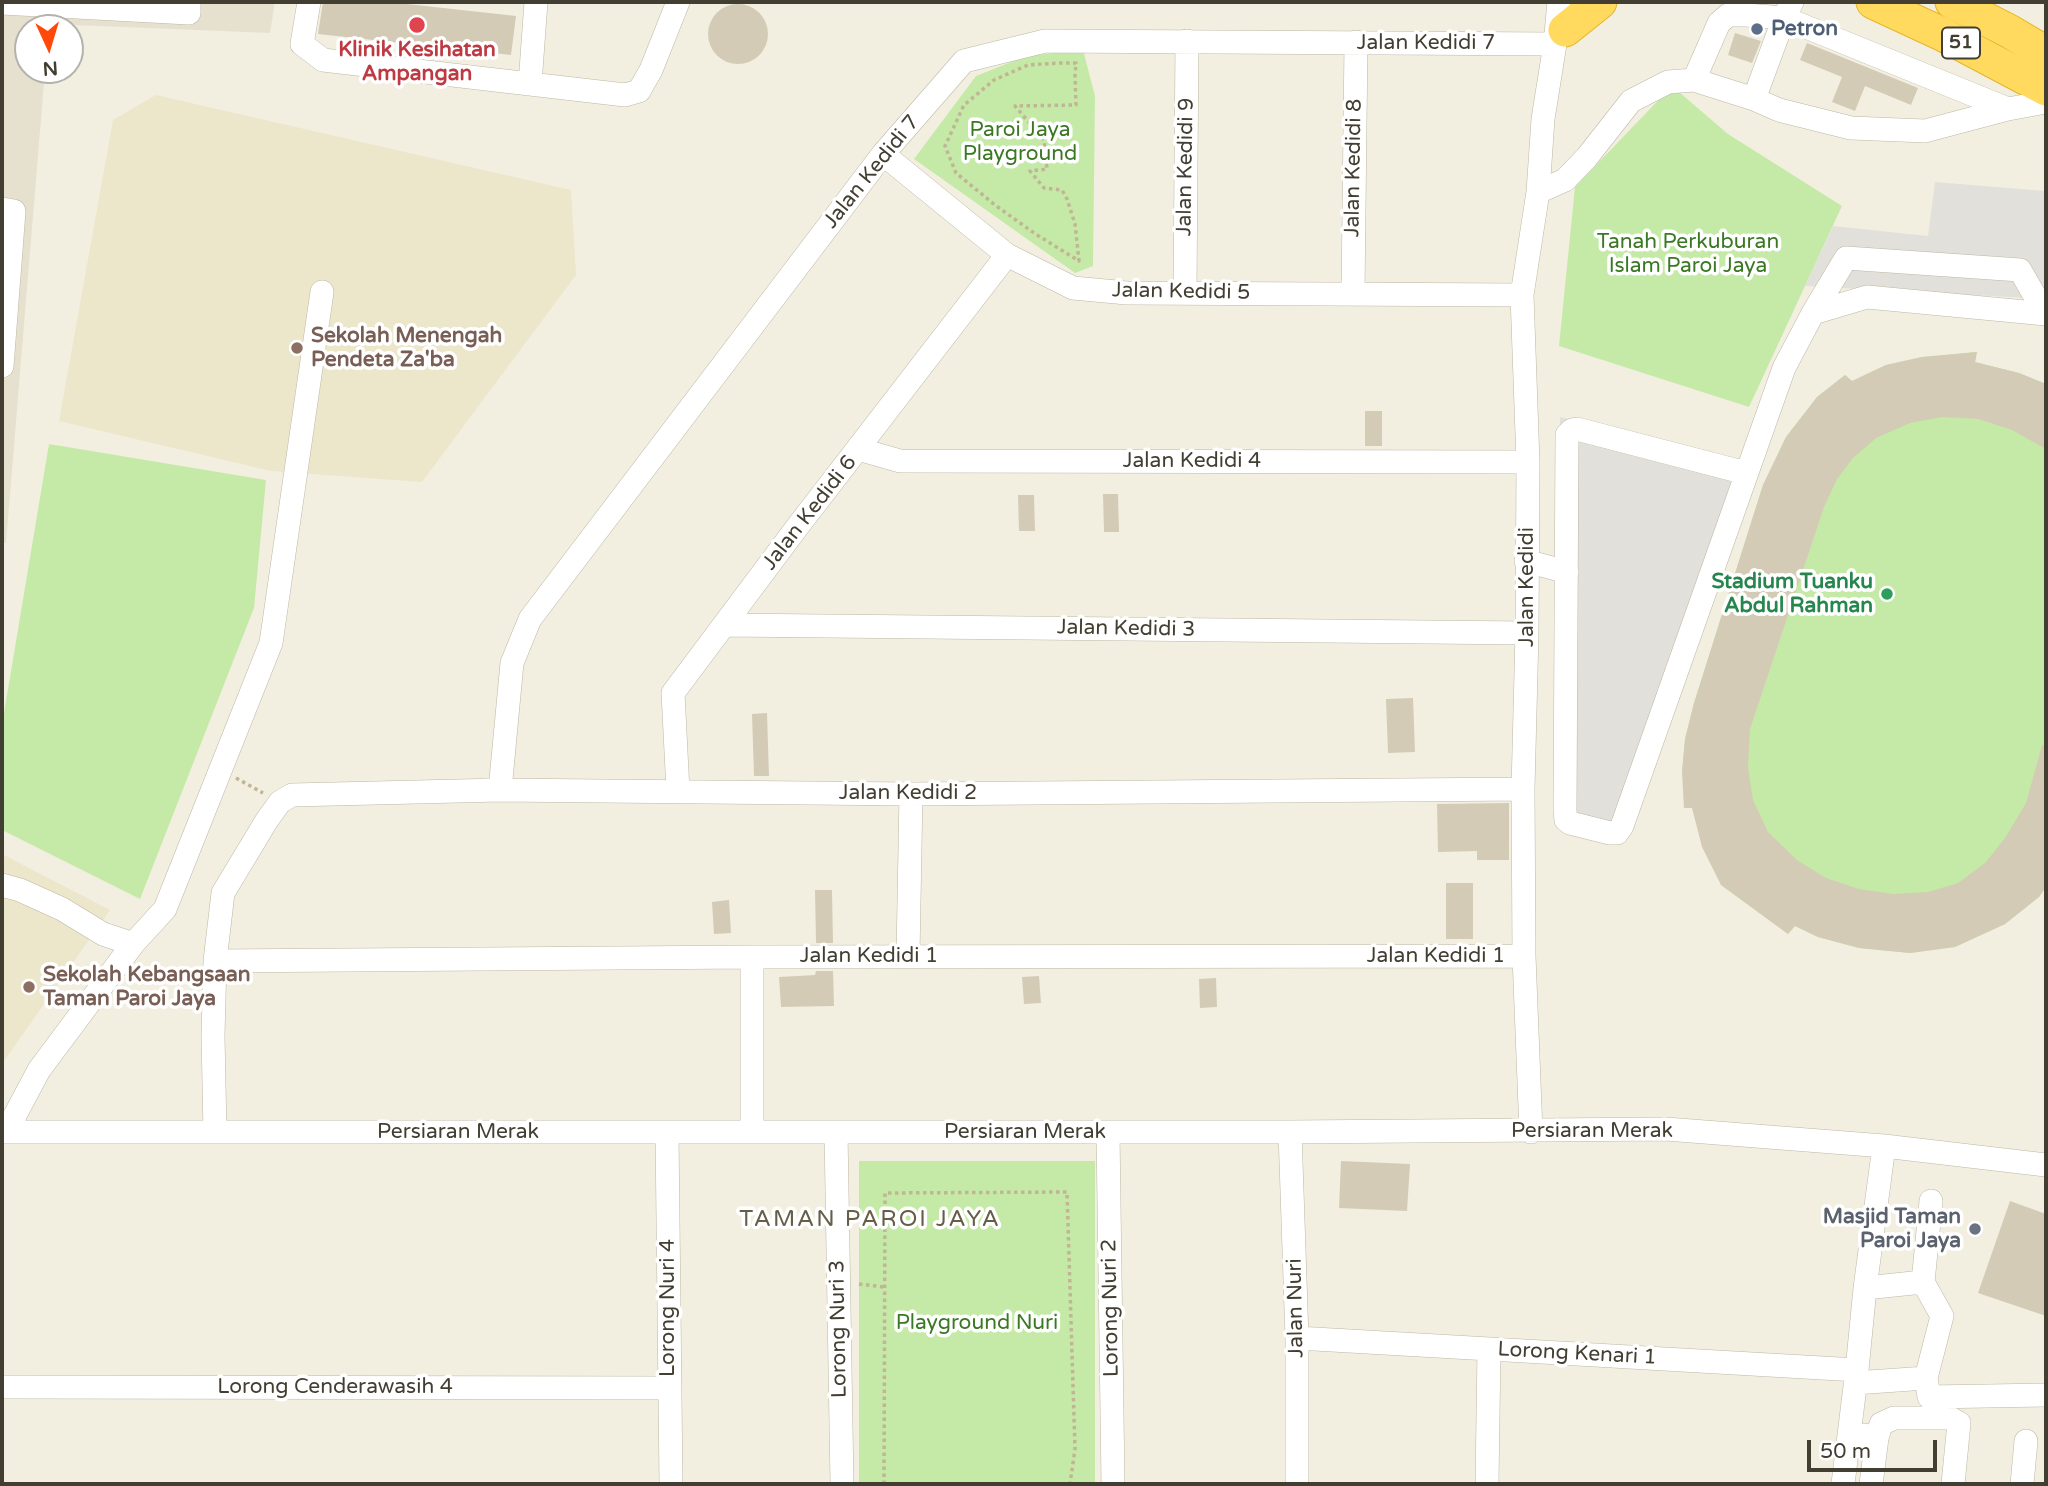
<!DOCTYPE html>
<html>
<head>
<meta charset="utf-8">
<style>
  body { margin:0 }
  #map { position:relative; width:2048px; height:1486px; overflow:hidden; background:#f2efe1; font-family:"Varela Round",sans-serif }
  canvas { display:block }
  .frame { position:absolute; inset:0; border:4px solid #433e32; pointer-events:none }
  .north { position:absolute; left:14px; top:14px; width:70px; height:70px; box-sizing:border-box; background:#fff; border:2px solid #b4b2ad; border-radius:50%; rotate:176deg; font-size:19px; font-weight:700; line-height:28px; text-align:center; color:#433e32 }
  .north::after { content:''; display:block; margin:auto; width:24px; height:32px; background:#ff490b; clip-path:polygon(50% 0,100% 100%,50% 72%,0 100%) }
  .scale { position:absolute; left:1807px; top:1440px; width:130px; height:32px; box-sizing:border-box; border:4px solid #433e32; border-top:0; padding-left:9px; font-size:21px; line-height:24px; white-space:nowrap; color:#433e32; -webkit-text-stroke:5px #fff; paint-order:stroke }
</style>
</head>
<body>
<div id="map">
<canvas width="2048" height="1486"></canvas>
<div class="frame"></div>
<div class="north">N</div>
<div class="scale">50 m</div>
</div>
<script>
const c = document.querySelector('canvas').getContext('2d');
c.lineJoin = 'round';
function fill(path, color) {
  c.fillStyle = color;
  c.fill(path, 'evenodd');
}
function toPath(rows) {
  const path = new Path2D();
  for (const r of rows) {
    if (r.length === 3) {
      path.moveTo(r[0] + r[2], r[1]);
      path.arc(r[0], r[1], r[2], 0, 2 * Math.PI);
      continue;
    }
    path.moveTo(r[0], r[1]);
    for (let i = 2; i < r.length; i += 2) path.lineTo(r[i], r[i + 1]);
  }
  return path;
}
function stroke(path, color, width, dash) {
  c.strokeStyle = color;
  c.lineWidth = width;
  c.lineCap = dash ? 'butt' : 'round';
  c.setLineDash(dash || []);
  c.stroke(path);
}
function label(font, color, halo, rows, align = 'center') {
  c.font = font + ' "Varela Round",sans-serif';
  c.lineWidth = 7;
  c.setLineDash([]);
  c.textBaseline = 'middle';
  c.strokeStyle = halo;
  c.fillStyle = color;
  for (const [text, x, y, turn = 0] of rows) {
    c.save();
    c.translate(x, y);
    c.rotate((+turn || 0) * Math.PI / 180);
    c.textAlign = isNaN(turn) ? turn : align;
    if (halo) c.strokeText(text, 0, 0);
    c.fillText(text, 0, 0);
    c.restore();
  }
}
fill(toPath([
  [2,2,275,2,270,33,49,24,48,28,28,28,28,70,45,70,6,543,2,543]
]), '#e6e1cf');
fill(toPath([
  [156,95,571,190,576,275,422,482,271,471,59,421,113,120],
  [2,854,110,910,2,1064]
]), '#ece6ca');
fill(toPath([
  [1083,50,1095,96,1093,266,1075,273,914,159,976,76,1026,56],
  [1672,86,1728,134,1842,206,1749,407,1559,346,1575,187],
  [1977,352,1975,362,2019,373,2046,384,2046,887,2039,897,2005,924,1955,947,1910,953,1859,948,1818,937,1795,926,1788,934,1721,885,1682,772,1685,739,1694,703,1763,485,1786,437,1817,397,1845,375,1852,381,1886,365,1922,357],
  [49,444,266,480,254,608,140,899,2,830,2,725],
  [859,1161,1095,1161,1095,1484,859,1484]
]), '#c5eaa7');
fill(toPath([
  [1935,182,2046,191,2046,299,1805,286,1833,226,1928,236],
  [1560,417,1756,467,1626,839,1561,824]
]), '#e2e0db');
fill(toPath([
  [323,2,389,2,516,16,511,55,318,34],
  [738,34,30],
  [1735,33,1761,41,1752,63,1728,55],
  [1807,43,1918,88,1911,105,1865,86,1855,111,1832,102,1842,77,1800,60],
  [1977,352,1975,362,2019,373,2046,384,2046,449,2012,430,1978,419,1942,417,1910,423,1876,438,1853,458,1837,479,1824,507,1750,729,1748,767,1753,800,1768,832,1797,860,1826,878,1859,889,1893,894,1928,892,1958,883,1985,863,2005,838,2026,803,2042,745,2046,746,2046,887,2039,897,2005,924,1955,947,1910,953,1859,948,1818,937,1795,926,1788,934,1721,885,1702,847,1692,808,1684,808,1682,772,1685,739,1694,703,1763,485,1786,437,1817,397,1845,375,1852,381,1886,365,1922,357],
  [1365,411,1382,411,1382,446,1365,446],
  [1103,494,1118,494,1119,532,1104,532],
  [1018,495,1034,495,1035,531,1019,531],
  [1413,698,1415,752,1388,753,1386,699],
  [767,713,769,776,754,776,752,714],
  [1509,803,1509,860,1477,860,1477,851,1438,852,1437,804],
  [1446,883,1473,883,1473,939,1446,939],
  [815,890,832,890,833,943,816,943],
  [729,900,731,933,714,934,712,902],
  [816,971,833,971,834,1006,781,1007,779,977,815,975],
  [1039,976,1041,1003,1024,1004,1022,977],
  [1216,978,1217,1007,1200,1008,1199,979],
  [1341,1161,1410,1164,1407,1211,1339,1208],
  [2010,1201,2046,1214,2046,1316,1978,1293]
]), '#d3cbb6');
const minor = toPath([
  [309,2,302,44,323,60,625,95,639,91,651,70,678,2],
  [2,3,189,13,189,2],
  [1694,80,1719,23,1728,15,1746,15,1784,18,2008,109,2046,102],
  [530,84,536,2],
  [1754,99,1784,18,1792,2],
  [883,154,1007,255,1073,288,1127,293,1522,295],
  [1538,192,1565,180,1587,157,1631,101,1668,82,1694,80,1754,99,1779,110,1851,128,1925,131,2008,109],
  [2,209,14,211,2,366],
  [1185,292,1187,41],
  [1353,294,1356,42],
  [1813,313,1846,258,2020,270,2044,312],
  [858,449,900,461,1528,462],
  [1746,473,1577,429,1572,430,1567,435,1565,811,1566,820,1570,823,1610,833,1617,833,1622,826,1784,368,1813,313,1867,297,2046,314],
  [1526,561,1567,572],
  [725,625,1527,633],
  [500,790,512,663,530,619,883,154,964,61,1045,41,1555,44],
  [678,791,673,693,798,526,1007,255],
  [2,885,20,890,62,909,103,934,133,944],
  [908,956,911,794],
  [752,957,752,1132],
  [215,961,752,957,1524,956],
  [2,1132,1290,1132,1666,1129,1884,1146,2046,1165],
  [6,1132,39,1070,133,944,165,909,271,643,322,292],
  [215,1132,213,1036,215,961,223,893,267,820,280,802,292,795,500,790,911,794,1523,789],
  [667,1132,671,1484],
  [836,1132,842,1484],
  [1108,1132,1113,1484],
  [1290,1132,1297,1338,1297,1484],
  [1531,1132,1524,956,1523,789,1527,633,1528,462,1522,295,1538,192,1543,119,1555,44,1559,2],
  [1923,1282,1942,1316,1926,1378],
  [1865,1288,1923,1282,1931,1201],
  [1297,1338,1857,1370],
  [1855,1383,1926,1378,1929,1397,2046,1395],
  [2,1387,669,1388],
  [1864,1435,1877,1438,1871,1484],
  [1877,1438,1881,1424,1894,1418,1950,1418,1959,1423,1953,1484],
  [1487,1484,1489,1349],
  [1843,1484,1857,1370,1865,1288,1884,1146],
  [2022,1484,2026,1441]
]);
const highway = toPath([
  [1873,2,1942,34,2046,89],
  [1952,2,2009,31,2046,53],
  [1565,30,1600,2]
]);
stroke(minor, '#bdb7a4', 24);
stroke(highway, '#e7b427', 35);
stroke(toPath([
  [1059,63,1076,63,1075,76,1076,105,1015,106,1044,140,1047,169,1030,171,1044,188,1062,190,1067,199,1075,224,1079,261,1034,233,995,205,956,173,945,146,964,105,994,80,1028,65,1059,63],
  [236,778,263,793],
  [859,1284,884,1287],
  [884,1484,885,1193,1067,1192,1075,1449,1070,1484]
]), '#c0b594', 3.5, [3.5, 3.5]);
stroke(minor, '#fff', 23);
stroke(highway, '#ffda5f', 33);
for (const [x, y, r, color] of [
  [417,25,9,"#e0444e"],
  [1757,29,7,"#5c6f8a"],
  [297,348,7,"#8d6e63"],
  [1887,594,7,"#2e9e5b"],
  [29,987,7,"#8d6e63"],
  [1975,1229,7,"#6b7280"]
]) {
  const dot = new Path2D();
  dot.arc(x, y, r, 0, 2 * Math.PI);
  c.fillStyle = color;
  c.fill(dot);
  stroke(dot, '#fff', 2.5);
}
for (const [x, y, w] of [
  [1961,43,38]
]) {
  const box = new Path2D();
  box.roundRect(x - w / 2, y - 15.5, w, 31, 5);
  c.fillStyle = '#fff';
  c.fill(box);
  stroke(box, '#433e32', 2);
}
label('bold 19px', '#433e32', null, [
  ["51",1961,43]
]);
label('bold 21px', '#4e5e75', '#fff', [
  ["Petron",1771,29]
], 'left');
label('21px', '#433e32', '#fff', [
  ["Jalan Kedidi 7",1426,43],
  ["Jalan Kedidi 9",1186,167,-89],
  ["Jalan Kedidi 8",1354,168,-89],
  ["Jalan Kedidi 7",872,172,-51],
  ["Jalan Kedidi 5",1181,292,1],
  ["Jalan Kedidi 4",1192,461],
  ["Jalan Kedidi 6",810,513,-52],
  ["Jalan Kedidi",1527,587,-90],
  ["Jalan Kedidi 3",1126,629,1],
  ["Jalan Kedidi 2",908,793],
  ["Jalan Kedidi 1",869,956],
  ["Jalan Kedidi 1",1436,956],
  ["Persiaran Merak",1592,1131],
  ["Persiaran Merak",458,1132],
  ["Persiaran Merak",1025,1132],
  ["Lorong Nuri 4",668,1308,-90],
  ["Lorong Nuri 2",1111,1308,-91],
  ["Jalan Nuri",1296,1308,-91],
  ["Lorong Nuri 3",839,1329,-91],
  ["Lorong Kenari 1",1577,1354,3],
  ["Lorong Cenderawasih 4",335,1387]
]);
label('bold 21px', '#be3a42', '#fff', [
  ["Klinik Kesihatan",417,50],
  ["Ampangan",417,74]
]);
label('21px', '#3a7823', '#fff', [
  ["Paroi Jaya",1020,130],
  ["Playground",1020,154],
  ["Tanah Perkuburan",1688,242],
  ["Islam Paroi Jaya",1688,266],
  ["Playground Nuri",977,1323]
]);
label('bold 21px', '#785e54', '#fff', [
  ["Sekolah Menengah",311,336],
  ["Pendeta Za'ba",311,360],
  ["Sekolah Kebangsaan",43,975],
  ["Taman Paroi Jaya",43,999]
], 'left');
label('bold 21px', '#27864d', '#fff', [
  ["Stadium Tuanku",1873,582],
  ["Abdul Rahman",1873,606]
], 'right');
label('bold 21px', '#5b616d', '#fff', [
  ["Masjid Taman",1961,1217],
  ["Paroi Jaya",1961,1241]
], 'right');
c.letterSpacing = '2px';
label('23px', '#675e48', '#fff', [
  ["TAMAN PAROI JAYA",870,1220]
]);
c.letterSpacing = '0px';
</script>
</body>
</html>
